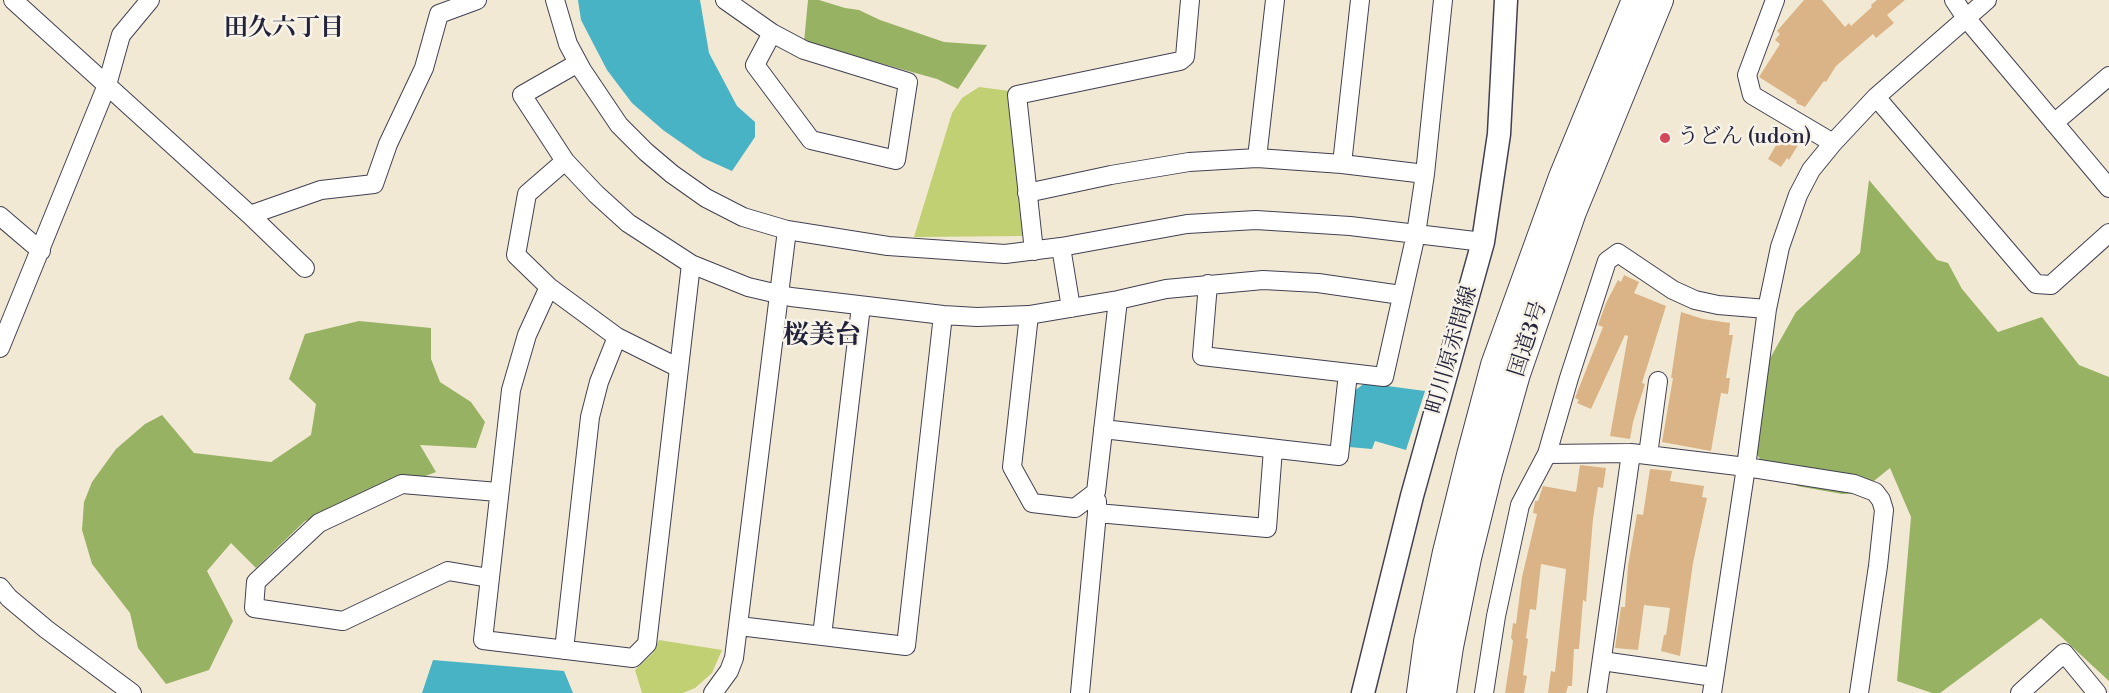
<!DOCTYPE html>
<html>
<head>
<meta charset="utf-8">
<style>
  body { margin:0 }
  canvas { display:block; background:#f2e9d4 }
</style>
</head>
<body>
<canvas width="2109" height="693"></canvas>
<script>
const c = document.querySelector('canvas').getContext('2d');
c.lineJoin = 'round';
function fill(path, color) {
  c.fillStyle = color;
  c.fill(path, 'evenodd');
}
function toPath(rows) {
  const path = new Path2D();
  for (const r of rows) {
    path.moveTo(r[0], r[1]);
    for (let i = 2; i < r.length; i += 2) path.lineTo(r[i], r[i + 1]);
  }
  return path;
}
function stroke(path, color, width, dash) {
  c.strokeStyle = color;
  c.lineWidth = width;
  c.lineCap = dash ? 'butt' : 'round';
  c.setLineDash(dash || []);
  c.stroke(path);
}
function label(font, color, halo, rows, align = 'center') {
  c.font = font + ' "Libre Bodoni","Noto Serif JP",serif';
  c.lineWidth = 5;
  c.setLineDash([]);
  c.textBaseline = 'middle';
  c.strokeStyle = halo;
  c.fillStyle = color;
  for (const [text, x, y, turn = 0] of rows) {
    c.save();
    c.translate(x, y);
    c.rotate((+turn || 0) * Math.PI / 180);
    c.textAlign = isNaN(turn) ? turn : align;
    if (halo) c.strokeText(text, 0, 0);
    c.fillText(text, 0, 0);
    c.restore();
  }
}
fill(toPath([
  [979,87,1010,91,1025,236,914,237,952,113,962,98],
  [659,640,722,650,712,673,695,688,683,693,642,693,635,670,653,653]
]), '#c1d072');
fill(toPath([
  [808,0,819,0,845,8,859,10,880,20,944,42,987,45,958,89,937,79,804,42],
  [1869,180,1937,260,1948,263,1962,289,1998,332,2042,317,2079,365,2109,377,2109,681,2041,618,1940,693,1932,693,1897,681,1911,517,1890,468,1859,493,1842,494,1797,486,1761,461,1750,442,1759,378,1796,312,1860,253],
  [359,321,431,328,431,359,440,382,471,402,485,422,476,448,420,445,436,472,305,521,256,568,231,543,207,571,233,621,209,670,166,684,138,648,130,613,92,564,82,530,84,502,92,482,116,449,145,424,162,415,194,453,271,462,311,435,316,404,289,379,305,334]
]), '#98b264');
fill(toPath([
  [578,0,700,0,709,53,737,106,755,122,755,137,732,171,703,158,663,130,632,103,607,70,581,20],
  [1365,383,1425,391,1406,450,1375,441,1372,449,1349,447,1354,391],
  [433,660,564,671,573,693,422,693]
]), '#47b3c4');
fill(toPath([
  [1804,0,1822,0,1845,27,1849,23,1851,26,1872,7,1871,5,1877,0,1905,0,1887,15,1894,23,1876,38,1873,34,1836,66,1826,82,1824,81,1805,107,1796,103,1797,101,1759,77,1780,44,1775,40,1780,34,1777,31],
  [1785,130,1801,140,1789,160,1787,158,1781,167,1768,159],
  [1624,275,1639,282,1634,293,1666,306,1642,383,1645,384,1633,422,1630,439,1610,436,1628,336,1625,335,1591,409,1577,403,1579,400,1575,398,1603,327,1598,325,1606,303,1618,280,1621,282],
  [1681,312,1703,319,1730,323,1729,335,1733,335,1726,378,1730,378,1728,394,1721,393,1711,451,1662,442,1673,378,1671,378],
  [1580,465,1606,468,1603,488,1598,487,1593,519,1586,602,1583,600,1579,649,1574,649,1572,686,1568,686,1566,693,1548,693,1551,671,1555,672,1566,569,1541,564,1536,610,1530,609,1526,638,1528,639,1523,675,1527,676,1524,693,1505,693,1513,641,1511,638,1513,623,1516,624,1522,577,1537,514,1533,513,1535,501,1538,501,1543,486,1576,492],
  [1650,469,1672,471,1670,481,1704,486,1702,497,1707,498,1693,563,1680,656,1661,651,1664,635,1666,635,1670,608,1644,605,1638,650,1615,648,1621,607,1625,607,1628,566,1637,514,1643,515]
]), '#dab486');
const minor = toPath([
  [13,0,250,215,305,268],
  [555,0,568,44,582,70,619,125,646,152,672,174,706,198,743,217,787,230,888,246,1005,254,1061,247,1187,224,1256,220,1350,226,1483,242],
  [725,0,772,33,804,50,908,82,896,160,811,140,755,65,772,33],
  [1775,0,1747,75,1752,95,1833,143],
  [1954,0,1966,18,2109,188],
  [578,63,522,95,565,161,596,194,628,223,691,264,748,287,791,297,943,315,977,317,1029,315,1118,300,1166,289,1263,280,1318,283,1401,295],
  [1876,97,2036,284,2051,285,2109,233],
  [2054,123,2109,76],
  [1257,158,1275,0],
  [565,161,527,194,516,255,549,287,617,337,679,368,691,264],
  [1342,164,1360,0],
  [1027,193,1111,175,1189,162,1257,158,1342,164,1425,174,1443,0],
  [250,215,321,190,374,184,388,144,424,68,439,14,477,0],
  [0,216,41,251],
  [1061,247,1071,308],
  [1034,251,1017,95,1180,61,1185,57,1190,0],
  [1208,284,1202,356,1384,377,1416,234,1425,174],
  [549,287,527,335,511,390,483,640,633,658,647,644,679,368],
  [1029,315,1012,467,1032,503,1075,508,1096,492,1118,300],
  [0,348,107,85,121,35,150,0],
  [1103,429,1339,456,1348,373],
  [1547,454,1631,453,1746,467,1854,484,1875,492,1881,500,1884,510,1878,566,1859,693],
  [1648,455,1658,381],
  [1097,513,1267,528,1273,449],
  [489,578,448,571,343,621,254,608,256,582,319,523,402,484,498,492],
  [0,587,9,598,46,629,132,693],
  [739,626,906,646,943,315],
  [822,636,861,306],
  [564,650,590,417,599,382,617,337],
  [1602,661,1714,677],
  [713,693,729,671,734,658,787,230],
  [1080,693,1097,513,1097,501],
  [1484,693,1496,616,1520,505,1547,454,1569,378,1607,261,1618,253,1673,290,1695,300,1718,305,1767,309],
  [1597,693,1631,453],
  [1712,693,1746,467,1767,309,1780,247,1798,195,1811,170,1833,143,1876,97,1987,0],
  [2020,693,2064,653,2097,693]
]);
const major = toPath([
  [1363,693,1412,496,1483,242,1499,134,1506,0]
]);
const highway = toPath([
  [1420,693,1427,642,1446,552,1470,455,1494,365,1562,177,1635,0],
  [1443,693,1450,647,1468,558,1489,473,1517,374,1573,212,1660,0]
]);
stroke(minor, '#414052', 20);
stroke(major, '#414052', 25);
stroke(highway, '#414052', 28);
stroke(minor, '#fff', 18);
stroke(major, '#fff', 22);
stroke(highway, '#fff', 26);
for (const [x, y, r, color] of [
  [1665,138,6,"#d1495b"]
]) {
  const dot = new Path2D();
  dot.arc(x, y, r, 0, 2 * Math.PI);
  c.fillStyle = color;
  c.fill(dot);
  stroke(dot, '#f7f3e8', 2);
}
label('22px', '#22223b', '#f7f3e8', [
  ["うどん (udon)",1677,138]
], 'left');
label('22px', '#22223b', '#f7f3e8', [
  ["国道3号",1529,339,-72],
  ["町川原赤間線",1453,350,-74]
]);
label('bold 24px', '#22223b', '#f7f3e8', [
  ["田久六丁目",284,29]
]);
label('bold 26px', '#22223b', '#f7f3e8', [
  ["桜美台",822,337]
]);
</script>
</body>
</html>
